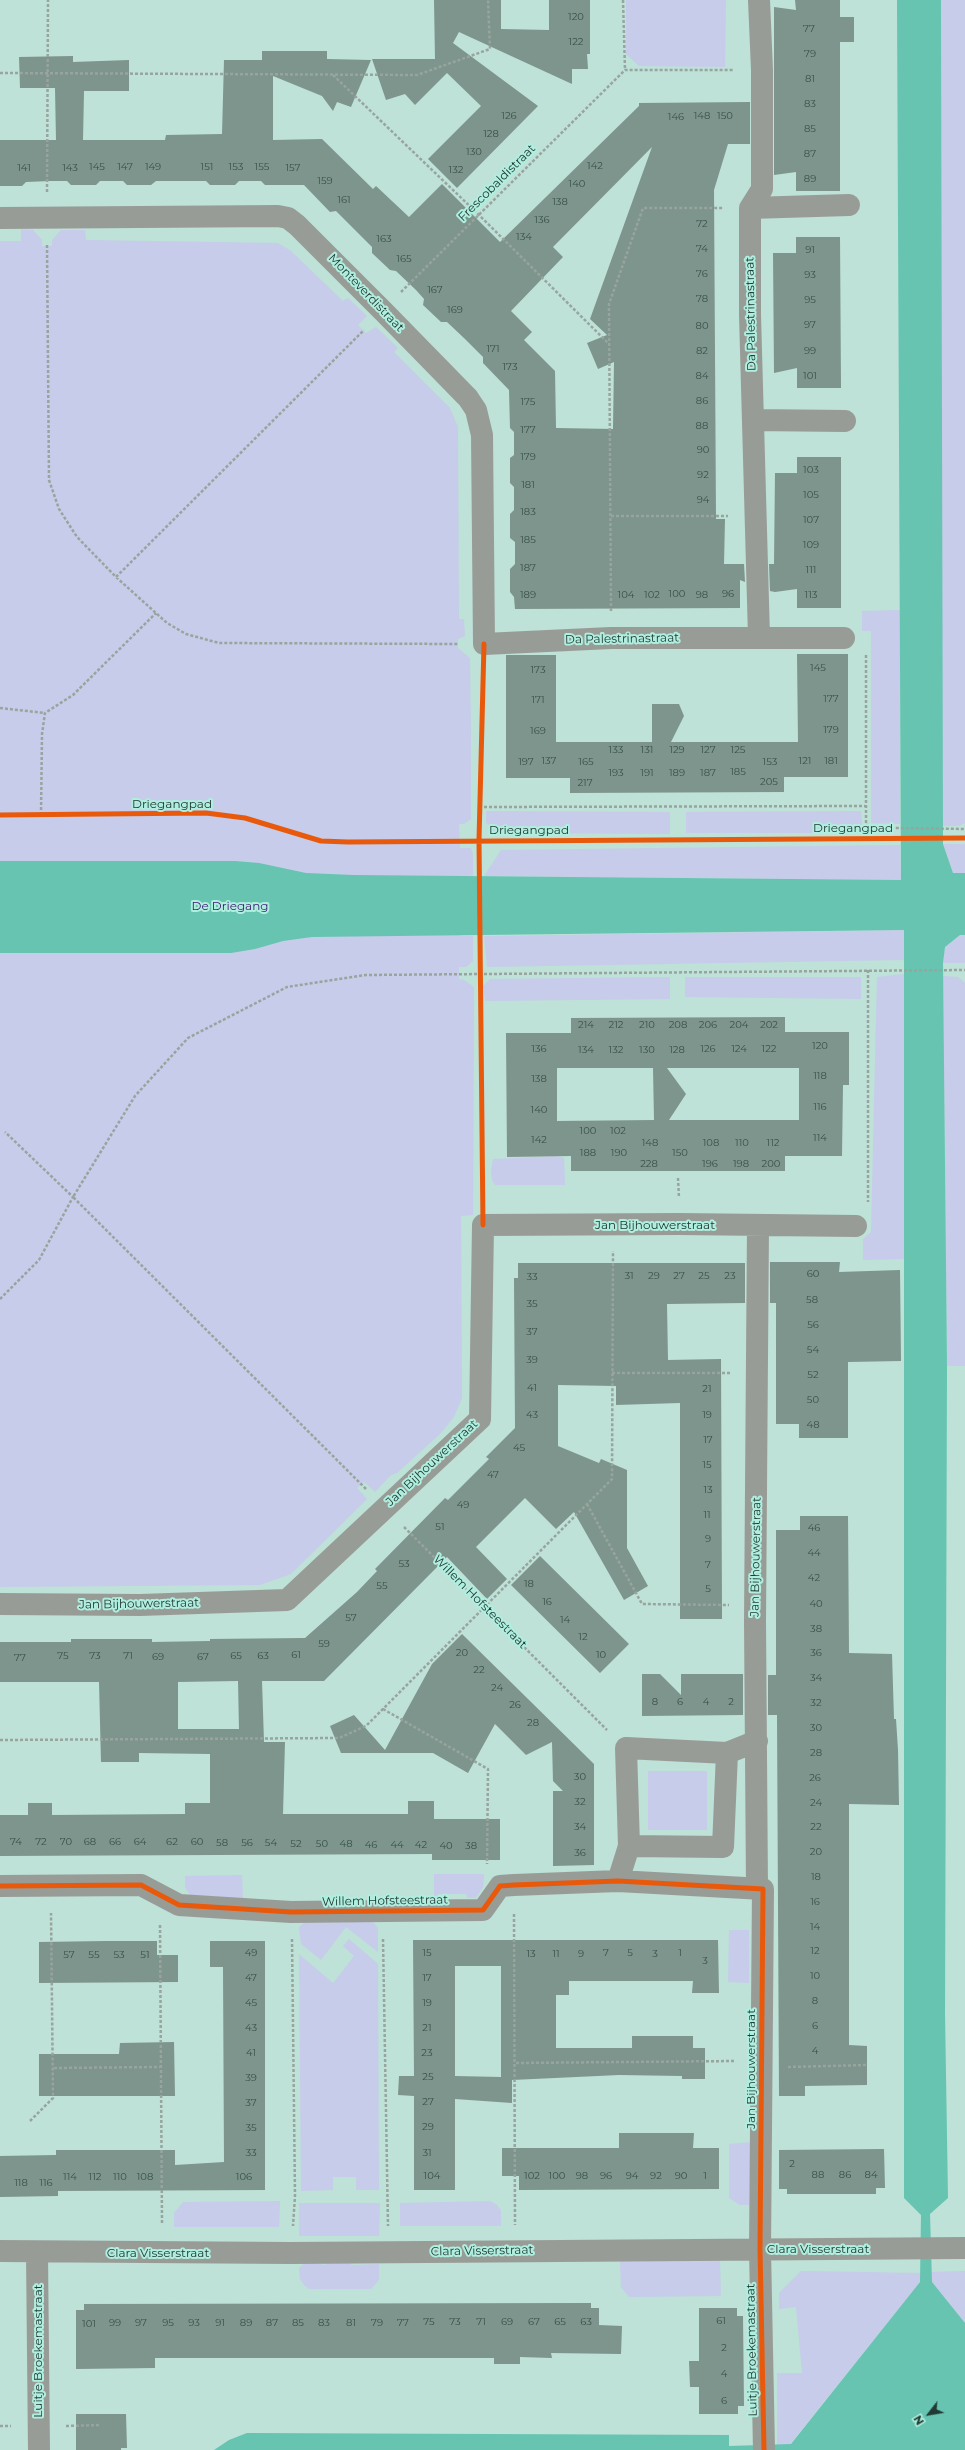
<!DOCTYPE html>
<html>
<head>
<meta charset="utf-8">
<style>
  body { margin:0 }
  #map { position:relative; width:965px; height:2450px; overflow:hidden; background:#bee1d8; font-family:Montserrat,sans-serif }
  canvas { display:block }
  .north { position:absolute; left:909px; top:2394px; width:40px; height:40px; -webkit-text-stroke:3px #b0efdf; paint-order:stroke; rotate:239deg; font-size:11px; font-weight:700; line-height:16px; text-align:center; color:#213a34 }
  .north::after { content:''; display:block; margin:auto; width:14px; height:18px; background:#213a34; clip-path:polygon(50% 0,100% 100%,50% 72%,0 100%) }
</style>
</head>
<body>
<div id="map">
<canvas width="965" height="2450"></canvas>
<div class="north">N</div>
</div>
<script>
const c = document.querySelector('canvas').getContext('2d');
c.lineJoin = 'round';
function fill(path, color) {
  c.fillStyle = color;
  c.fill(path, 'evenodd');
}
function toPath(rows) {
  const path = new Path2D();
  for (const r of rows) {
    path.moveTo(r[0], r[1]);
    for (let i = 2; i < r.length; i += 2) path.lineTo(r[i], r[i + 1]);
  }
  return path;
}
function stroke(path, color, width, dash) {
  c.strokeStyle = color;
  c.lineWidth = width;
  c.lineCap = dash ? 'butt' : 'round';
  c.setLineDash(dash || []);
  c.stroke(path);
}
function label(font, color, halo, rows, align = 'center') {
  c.font = font + ' Montserrat,sans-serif';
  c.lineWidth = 4;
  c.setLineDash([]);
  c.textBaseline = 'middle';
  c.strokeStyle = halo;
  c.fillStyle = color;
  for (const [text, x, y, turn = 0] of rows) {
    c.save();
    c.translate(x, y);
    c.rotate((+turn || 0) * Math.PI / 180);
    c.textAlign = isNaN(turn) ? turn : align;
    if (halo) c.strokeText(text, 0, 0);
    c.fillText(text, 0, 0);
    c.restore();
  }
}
fill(toPath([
  [626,0,726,0,725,67,639,66,626,54],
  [941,0,965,0,965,823,959,826,942,826],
  [21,229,33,230,42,240,42,246,52,246,52,240,61,230,85,230,86,240,278,243,291,251,343,301,348,298,367,316,358,325,366,333,376,327,398,348,394,352,450,408,458,427,459,619,464,619,465,636,458,639,458,648,470,658,471,735,471,819,464,824,459,824,460,848,471,848,473,854,473,877,460,877,460,936,473,936,473,961,466,967,459,967,459,979,464,980,474,987,473,1215,461,1216,462,1398,454,1417,441,1433,397,1473,391,1475,375,1492,364,1482,357,1488,367,1499,291,1574,260,1585,0,1587,0,241,21,241],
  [900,610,900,824,871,823,871,631,862,631,862,611],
  [486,811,670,812,670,834,494,833,486,822],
  [861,811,863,833,686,833,686,812],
  [943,844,965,844,965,873,953,873],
  [900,845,901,880,484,876,501,850],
  [904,930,904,960,487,967,484,936],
  [960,935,965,935,965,963,943,963,945,947],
  [904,974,904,1259,863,1260,863,1239,871,1232,877,977],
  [943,976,958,977,965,983,965,1366,947,1366],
  [670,977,670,999,485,1001,483,986,490,979],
  [685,977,861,977,861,999,685,997],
  [557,1156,564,1158,565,1185,495,1185,492,1180,491,1170,493,1159],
  [648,1771,707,1771,707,1830,648,1830],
  [434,1874,484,1874,483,1887,476,1898,467,1898,466,1894,437,1894,438,1898,434,1898],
  [242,1875,243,1899,191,1897,185,1887,185,1876],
  [372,1921,378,1928,378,1952,346,1927,321,1960,301,1944,299,1927,305,1922],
  [729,1930,749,1930,749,1983,728,1982],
  [349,1939,378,1964,379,2190,356,2190,356,2177,333,2177,333,2190,301,2191,299,1954,333,1983,354,1956,343,1946],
  [751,2142,749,2205,740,2205,729,2198,729,2144],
  [280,2201,279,2227,174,2227,174,2213,183,2202],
  [490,2201,496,2204,501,2210,501,2226,400,2226,400,2203],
  [299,2203,380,2203,379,2236,299,2236],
  [720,2260,721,2296,629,2297,621,2287,620,2261],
  [329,2261,351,2262,351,2265,379,2264,379,2280,371,2289,309,2289,304,2285,300,2279,299,2268,306,2262,326,2265],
  [801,2271,921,2273,920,2282,787,2448,777,2450,777,2373,802,2373,796,2307,779,2309,779,2293],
  [965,2271,965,2323,932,2282,931,2272]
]), '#c6cce9');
fill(toPath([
  [897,0,941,0,943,844,953,873,965,873,965,935,960,935,945,947,943,963,947,1366,945,2014,948,2198,930,2214,932,2282,965,2323,965,2450,214,2450,229,2440,247,2433,729,2435,729,2446,791,2444,920,2282,921,2215,904,2198,904,930,312,937,283,941,255,949,231,953,0,953,0,861,235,861,259,863,306,873,353,875,901,880]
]), '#66c4b1');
fill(toPath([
  [434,0,501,0,501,29,549,30,549,0,590,0,590,54,587,54,588,69,572,69,572,84,459,32,453,43,538,106,457,188,428,159,481,106,447,73,415,105,405,94,386,100,372,59,435,59],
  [795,0,840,0,840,17,854,17,854,42,840,42,840,191,796,191,796,172,774,175,774,7,796,10],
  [262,51,327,51,327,59,371,60,351,107,337,102,333,111,322,96,273,76,273,140,322,139,373,189,376,186,409,217,442,184,500,242,639,106,639,103,750,102,750,144,728,144,714,190,716,519,725,519,724,564,744,564,745,582,740,580,740,608,515,609,514,597,510,592,510,569,515,564,515,542,510,538,510,514,514,510,514,487,510,483,510,458,514,455,514,432,510,428,509,390,483,363,483,357,465,339,447,322,441,322,423,305,424,299,416,290,396,271,390,270,372,253,372,247,336,211,330,212,304,185,265,185,261,181,239,181,235,185,210,185,206,181,156,181,151,185,127,185,123,181,100,181,96,185,71,185,67,181,50,181,26,182,22,186,0,186,0,140,56,140,55,88,20,88,19,57,73,56,73,62,129,60,129,91,84,91,83,140,165,140,166,135,222,134,224,60,262,60],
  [652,147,590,319,607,335,587,343,598,369,614,362,613,429,556,428,555,371,524,340,532,332,511,311,563,257,553,247],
  [796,237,840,237,841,388,797,388,797,368,774,373,773,253,796,253],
  [797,457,841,457,841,608,797,608,797,589,775,592,770,591,769,564,774,564,775,473,797,473],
  [797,654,848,654,848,777,784,777,784,792,570,793,570,778,506,778,506,655,556,655,556,742,652,742,652,704,679,704,684,716,671,742,798,742],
  [785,1017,785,1032,849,1032,849,1085,843,1085,842,1156,785,1156,785,1171,571,1171,571,1156,507,1157,506,1033,571,1033,571,1018],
  [557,1068,653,1068,654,1120,557,1121],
  [667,1068,799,1068,799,1120,669,1120,686,1094],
  [770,1262,840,1262,839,1272,900,1270,901,1361,848,1362,848,1438,799,1438,799,1424,776,1424,776,1303,770,1303],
  [518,1263,745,1263,745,1303,667,1304,668,1360,721,1359,722,1619,680,1619,680,1403,616,1405,616,1386,558,1385,558,1446,599,1463,601,1459,627,1470,627,1548,648,1586,624,1600,574,1512,556,1529,525,1498,476,1547,507,1579,487,1599,447,1557,324,1681,262,1681,264,1742,285,1742,283,1814,408,1814,408,1801,434,1801,434,1819,500,1819,500,1860,432,1860,432,1854,0,1856,0,1815,28,1815,28,1803,52,1803,52,1815,185,1814,185,1803,210,1803,210,1754,139,1753,139,1762,101,1762,99,1682,0,1682,0,1642,71,1642,71,1639,152,1639,152,1642,210,1641,210,1639,305,1638,357,1592,377,1571,375,1569,445,1498,448,1500,489,1459,486,1457,515,1428,514,1278,518,1278],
  [238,1681,239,1729,178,1729,178,1682],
  [800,1516,848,1516,849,1653,892,1654,894,1719,896,1719,898,1750,899,1805,849,1804,849,2045,867,2046,867,2085,805,2086,805,2096,779,2096,777,1715,768,1715,768,1675,776,1675,776,1530,800,1530],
  [540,1556,629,1644,600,1673,511,1585],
  [462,1634,594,1764,594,1865,553,1866,553,1791,563,1791,553,1781,552,1742,526,1755,495,1724,468,1773,433,1753,341,1753,330,1726,354,1715,385,1750,432,1664],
  [642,1674,660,1674,681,1695,681,1674,743,1674,743,1715,642,1716],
  [413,1940,718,1940,719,1993,692,1993,693,1981,569,1981,569,1995,556,1995,556,2048,632,2048,632,2036,693,2036,693,2048,705,2048,705,2079,682,2079,682,2076,619,2075,512,2080,512,2103,455,2099,455,2190,414,2190,414,2096,398,2095,399,2076,414,2076],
  [455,1966,501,1966,501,2077,455,2076],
  [106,1941,157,1941,157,1955,178,1955,178,1982,39,1983,39,1942],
  [210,1941,265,1941,265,2190,58,2191,58,2196,0,2197,0,2156,56,2155,56,2150,175,2150,175,2165,224,2162,223,1967,210,1967],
  [174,2042,175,2096,39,2096,39,2054,119,2054,120,2043],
  [619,2133,694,2133,693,2148,719,2148,719,2189,519,2190,519,2176,502,2176,502,2148,619,2148],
  [884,2149,885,2188,876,2188,876,2194,787,2194,787,2189,779,2189,779,2150],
  [591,2303,591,2308,599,2308,599,2325,622,2326,621,2354,551,2353,552,2358,520,2357,520,2364,494,2364,494,2358,155,2358,155,2368,76,2369,76,2310,84,2310,84,2304],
  [699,2308,737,2308,737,2316,743,2316,744,2406,738,2406,738,2414,699,2414,699,2387,690,2387,689,2361,699,2361],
  [76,2414,126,2414,127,2448,121,2448,121,2450,76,2450]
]), '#7d958c');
stroke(toPath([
  [623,0,625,70],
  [0,73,417,75,490,49,488,0],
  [333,75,478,214,610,345],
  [47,192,48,0],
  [47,245,49,480,59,509,77,537,116,577,167,623,186,634,219,643,458,644],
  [401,292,625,70,734,70],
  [611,516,728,516],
  [116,577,364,330],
  [611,611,609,304,643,208,723,208],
  [866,655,866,825,893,828,965,829],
  [0,708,45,713],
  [479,807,865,806],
  [41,815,42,734,45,713,73,695,156,613],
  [868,970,868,1202],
  [678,1178,679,1198],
  [0,1299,39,1260,73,1197,5,1132],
  [612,1373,730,1373],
  [366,1489,73,1197,135,1096,188,1038,287,987,366,975,965,970],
  [587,1504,642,1604,729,1605],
  [404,1527,607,1730],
  [383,1709,488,1769,487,1864],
  [0,1740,339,1738,366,1726,612,1479,613,1251],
  [514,1914,515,2225],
  [160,1925,162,2224],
  [292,1939,295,2196,293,2226],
  [383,1939,388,2226],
  [516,2063,735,2061],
  [788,2067,867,2065],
  [54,2068,160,2067],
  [30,2121,53,2098,51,1913],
  [0,2426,11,2426],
  [66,2426,101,2425]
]), '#98a49e', 2.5, [3, 2]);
stroke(toPath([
  [759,0,762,70,762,189,750,208,750,315,759,637],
  [750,208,849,205],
  [0,218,278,216,288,218,297,225,383,311,468,398,476,410,482,435,484,644,611,638,844,638],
  [753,420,845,421],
  [0,1604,140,1605,287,1600,480,1419,483,1225,679,1224,856,1226],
  [629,1846,723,1847,727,1753],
  [618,1881,629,1846,626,1748,727,1753,757,1741],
  [0,1886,141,1885,179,1905,291,1912,483,1910,500,1886,514,1885,618,1881,763,1889,760,2249,764,2450],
  [757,1888,755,1621,758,1226],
  [0,2251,291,2253,965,2248],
  [37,2253,39,2450]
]), '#989c97', 22);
stroke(toPath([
  [0,815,206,813,245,818,321,841,348,842,965,838],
  [483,1225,479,840,484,644],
  [0,1886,141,1885,179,1905,291,1912,483,1910,500,1886,514,1885,618,1881,763,1889,760,2249,764,2450]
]), '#e8590c', 5);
label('10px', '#38514a', null, [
  ["120",576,17],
  ["77",809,29],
  ["122",576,42],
  ["79",810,54],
  ["81",810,79],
  ["83",810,104],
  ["126",509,116],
  ["148",702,116],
  ["150",725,116],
  ["146",676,117],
  ["85",810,129],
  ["128",491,134],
  ["130",474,152],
  ["87",810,154],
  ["142",595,166],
  ["145",97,167],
  ["147",125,167],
  ["149",153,167],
  ["151",207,167],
  ["153",236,167],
  ["155",262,167],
  ["141",24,168],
  ["143",70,168],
  ["157",293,168],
  ["132",456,170],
  ["89",810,179],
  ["159",325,181],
  ["140",577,184],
  ["161",344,200],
  ["138",560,202],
  ["136",542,220],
  ["72",702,224],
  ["134",524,237],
  ["163",384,239],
  ["74",702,249],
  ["91",810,250],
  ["165",404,259],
  ["76",702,274],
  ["93",810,275],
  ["167",435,290],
  ["78",702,299],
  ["95",810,300],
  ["169",455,310],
  ["97",810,325],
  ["80",702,326],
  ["171",493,349],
  ["82",702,351],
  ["99",810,351],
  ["173",510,367],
  ["84",702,376],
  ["101",810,376],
  ["86",702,401],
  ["175",528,402],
  ["88",702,426],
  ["177",528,430],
  ["90",703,450],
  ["179",528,457],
  ["103",811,470],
  ["92",703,475],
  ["181",528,485],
  ["105",811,495],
  ["94",703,500],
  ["183",528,512],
  ["107",811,520],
  ["185",528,540],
  ["109",811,545],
  ["187",528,568],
  ["111",811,570],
  ["100",677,594],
  ["96",728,594],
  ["189",528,595],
  ["104",626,595],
  ["102",652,595],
  ["98",702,595],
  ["113",811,595],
  ["145",818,668],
  ["173",538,670],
  ["177",831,699],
  ["171",538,700],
  ["179",831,730],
  ["169",538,731],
  ["133",616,750],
  ["131",647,750],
  ["129",677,750],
  ["127",708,750],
  ["125",738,750],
  ["137",549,761],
  ["121",805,761],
  ["181",831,761],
  ["197",526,762],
  ["165",586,762],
  ["153",770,762],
  ["185",738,772],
  ["193",616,773],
  ["191",647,773],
  ["189",677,773],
  ["187",708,773],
  ["205",769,782],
  ["217",585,783],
  ["214",586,1025],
  ["212",616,1025],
  ["210",647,1025],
  ["208",678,1025],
  ["206",708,1025],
  ["204",739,1025],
  ["202",769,1025],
  ["120",820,1046],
  ["136",539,1049],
  ["126",708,1049],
  ["124",739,1049],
  ["122",769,1049],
  ["134",586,1050],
  ["132",616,1050],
  ["130",647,1050],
  ["128",677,1050],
  ["118",820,1076],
  ["138",539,1079],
  ["116",820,1107],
  ["140",539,1110],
  ["100",588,1131],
  ["102",618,1131],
  ["114",820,1138],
  ["142",539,1140],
  ["148",650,1143],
  ["108",711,1143],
  ["110",742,1143],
  ["112",773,1143],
  ["188",588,1153],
  ["190",619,1153],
  ["150",680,1153],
  ["228",649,1164],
  ["196",710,1164],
  ["198",741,1164],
  ["200",771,1164],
  ["60",813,1274],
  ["31",629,1276],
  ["29",654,1276],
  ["27",679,1276],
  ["25",704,1276],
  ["23",730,1276],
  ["33",532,1277],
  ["58",812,1300],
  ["35",532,1304],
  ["56",813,1325],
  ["37",532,1332],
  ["54",813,1350],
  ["39",532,1360],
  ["52",813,1375],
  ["41",532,1388],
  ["21",707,1389],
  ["50",813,1400],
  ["43",532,1415],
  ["19",707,1415],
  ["48",813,1425],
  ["17",708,1440],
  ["45",519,1448],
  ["15",707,1465],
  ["47",493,1475],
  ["13",708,1490],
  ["49",463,1505],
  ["11",707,1515],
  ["51",440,1527],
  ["46",814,1528],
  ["9",708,1539],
  ["44",814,1553],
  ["53",404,1564],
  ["7",708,1565],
  ["42",814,1578],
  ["18",529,1584],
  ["55",382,1586],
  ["5",708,1589],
  ["16",547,1602],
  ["40",816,1604],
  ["57",351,1618],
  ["14",565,1620],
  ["38",816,1629],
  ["12",583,1637],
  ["59",324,1644],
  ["20",462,1653],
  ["36",816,1653],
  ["61",296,1655],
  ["10",601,1655],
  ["75",63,1656],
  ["73",95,1656],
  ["71",128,1656],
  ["65",236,1656],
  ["63",263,1656],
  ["69",158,1657],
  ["67",203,1657],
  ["77",20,1658],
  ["22",479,1670],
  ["34",816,1678],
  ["24",497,1688],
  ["8",655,1702],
  ["6",680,1702],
  ["4",706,1702],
  ["2",731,1702],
  ["32",816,1703],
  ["26",515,1705],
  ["28",533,1723],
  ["30",816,1728],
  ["28",816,1753],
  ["30",580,1777],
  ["26",815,1778],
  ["32",580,1802],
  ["24",816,1803],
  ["34",580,1827],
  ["22",816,1827],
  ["74",16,1842],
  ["72",41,1842],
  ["70",66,1842],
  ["68",90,1842],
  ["66",115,1842],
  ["64",140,1842],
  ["62",172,1842],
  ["60",197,1842],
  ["58",222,1843],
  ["56",247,1843],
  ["54",271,1843],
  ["52",296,1844],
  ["50",322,1844],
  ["48",346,1844],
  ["46",371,1845],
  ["44",397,1845],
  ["42",421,1845],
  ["40",446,1846],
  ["38",471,1846],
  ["20",816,1852],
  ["36",580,1853],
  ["18",816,1877],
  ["16",815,1902],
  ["14",815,1927],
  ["12",815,1951],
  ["49",251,1953],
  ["15",427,1953],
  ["7",606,1953],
  ["5",630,1953],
  ["1",680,1953],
  ["13",531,1954],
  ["11",556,1954],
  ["9",581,1954],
  ["3",655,1954],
  ["57",69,1955],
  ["55",94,1955],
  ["53",119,1955],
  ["51",145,1955],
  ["3",705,1961],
  ["10",815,1976],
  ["47",251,1978],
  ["17",427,1978],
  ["8",815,2001],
  ["45",251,2003],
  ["19",427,2003],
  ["6",815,2026],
  ["43",251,2028],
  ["21",427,2028],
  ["4",815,2051],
  ["41",251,2053],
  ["23",427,2053],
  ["25",428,2077],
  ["39",251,2078],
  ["27",428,2102],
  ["37",251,2103],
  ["29",428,2127],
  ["35",251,2128],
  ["33",251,2153],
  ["31",427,2153],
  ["2",792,2164],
  ["88",818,2175],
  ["86",845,2175],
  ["84",871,2175],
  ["104",432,2176],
  ["102",532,2176],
  ["100",557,2176],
  ["98",582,2176],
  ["96",606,2176],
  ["94",632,2176],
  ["92",656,2176],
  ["90",681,2176],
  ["1",705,2176],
  ["114",70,2177],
  ["112",95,2177],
  ["110",120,2177],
  ["108",145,2177],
  ["106",244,2177],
  ["118",21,2183],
  ["116",46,2183],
  ["61",721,2321],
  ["75",429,2322],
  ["73",455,2322],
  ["71",481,2322],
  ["69",507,2322],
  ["67",534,2322],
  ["65",560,2322],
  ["63",586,2322],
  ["99",115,2323],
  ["97",141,2323],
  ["95",168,2323],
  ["93",194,2323],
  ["91",220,2323],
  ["89",246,2323],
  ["87",272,2323],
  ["85",298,2323],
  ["83",324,2323],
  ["81",351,2323],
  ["79",377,2323],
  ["77",403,2323],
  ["101",89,2324],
  ["2",724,2348],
  ["4",724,2374],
  ["6",724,2401]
]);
label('12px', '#213a34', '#b0efdf', [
  ["Frescobaldistraat",497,183,-45],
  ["Monteverdistraat",366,293,46],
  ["Da Palestrinastraat",751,314,-91],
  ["Da Palestrinastraat",622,639,-1],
  ["Driegangpad",172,804],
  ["Driegangpad",853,828],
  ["Driegangpad",529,830],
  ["Jan Bijhouwerstraat",655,1225],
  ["Jan Bijhouwerstraat",432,1463,-43],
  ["Jan Bijhouwerstraat",756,1557,-89],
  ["Willem Hofsteestraat",480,1602,45],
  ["Jan Bijhouwerstraat",139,1604,-1],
  ["Willem Hofsteestraat",385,1901,-1],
  ["Jan Bijhouwerstraat",751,2069,-90],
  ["Clara Visserstraat",818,2249],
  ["Clara Visserstraat",482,2251,-1],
  ["Clara Visserstraat",158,2253],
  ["Luitje Broekemastraat",752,2350,-91],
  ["Luitje Broekemastraat",38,2351,-90]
]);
label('12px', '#3e1971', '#b0efdf', [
  ["De Driegang",230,906]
]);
</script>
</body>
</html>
